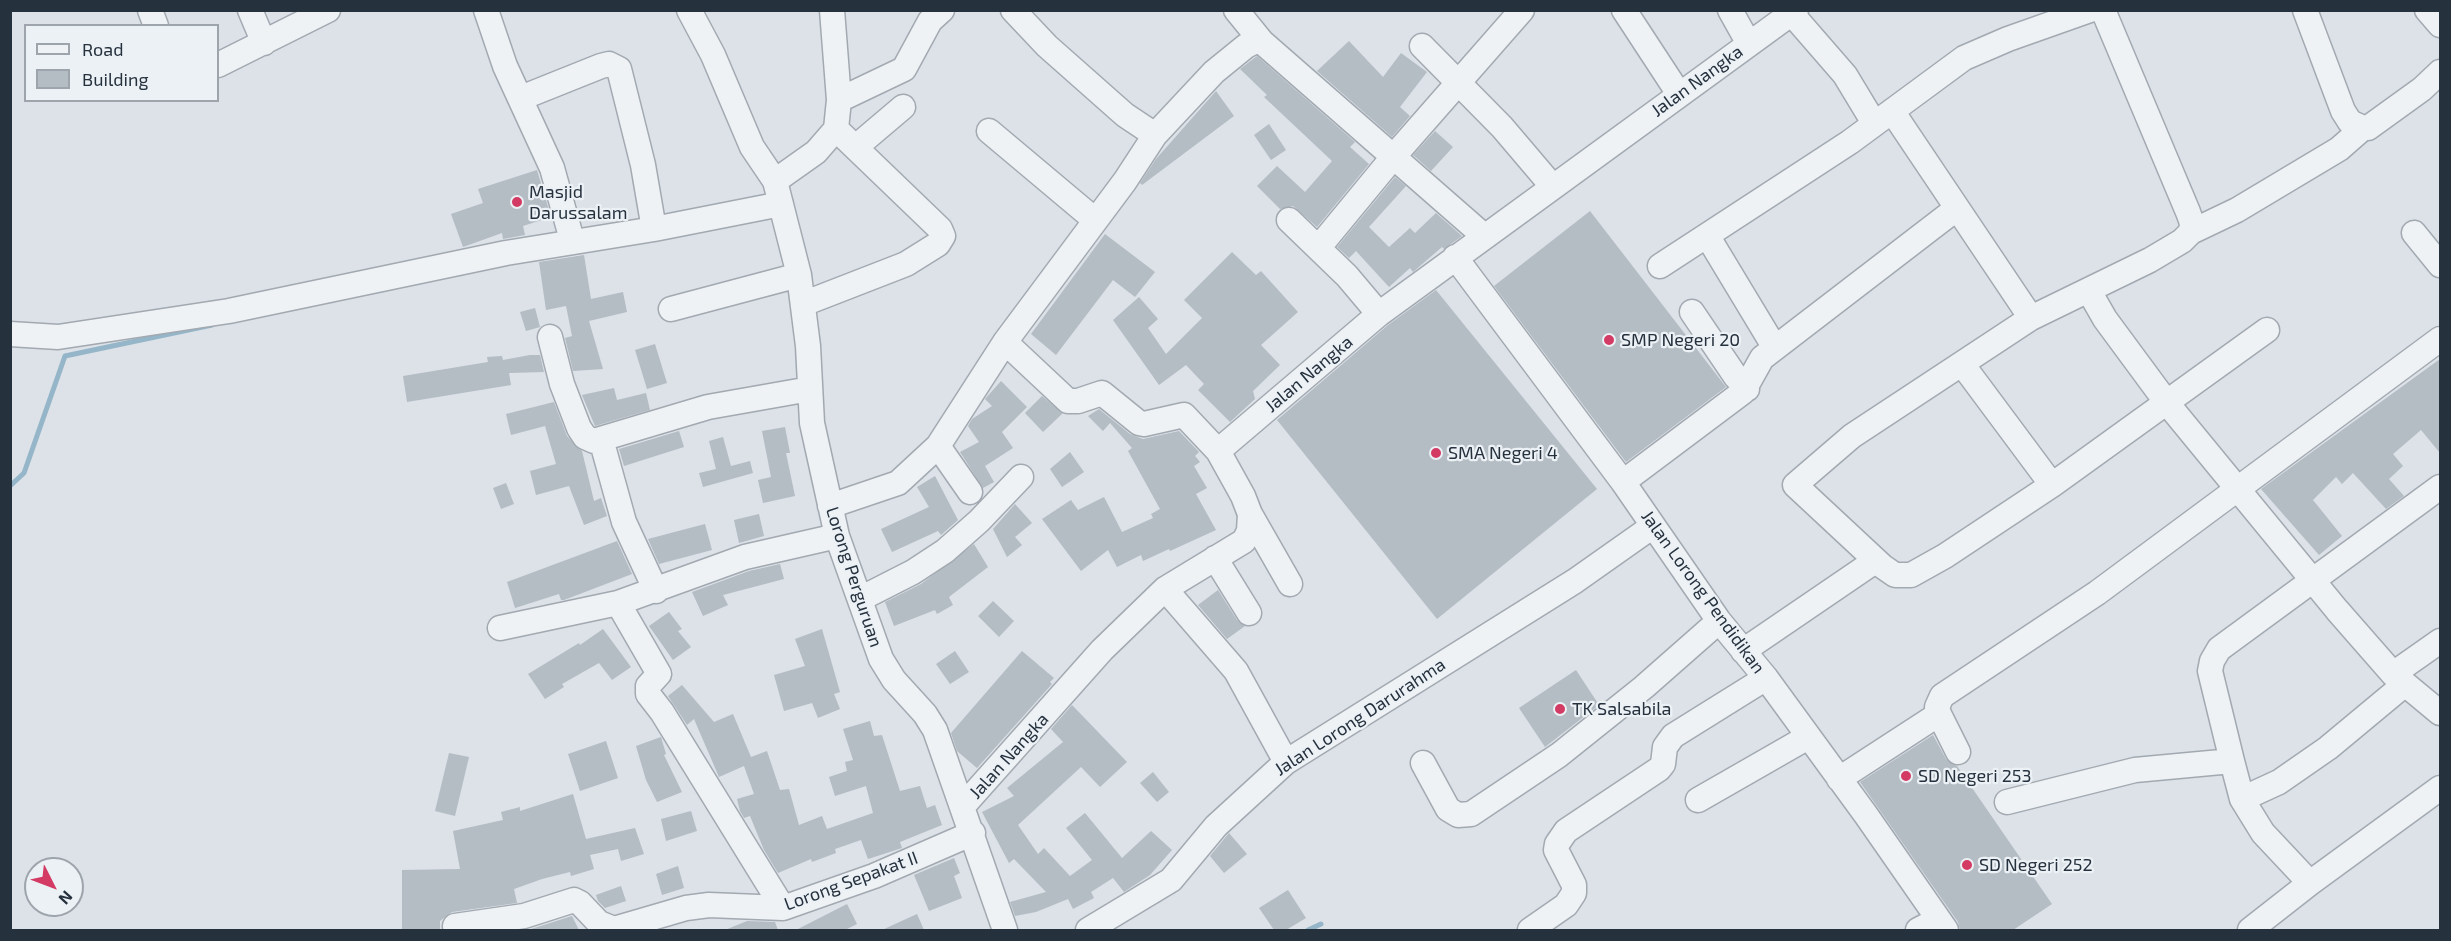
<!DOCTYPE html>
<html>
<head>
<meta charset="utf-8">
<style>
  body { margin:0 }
  #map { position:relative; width:2451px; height:941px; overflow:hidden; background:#dce2e7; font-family:"Exo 2",sans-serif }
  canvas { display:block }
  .frame { position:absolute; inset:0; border:12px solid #26313e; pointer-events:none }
  .legend { position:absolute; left:24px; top:24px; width:195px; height:78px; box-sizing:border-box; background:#ecf1f5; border:2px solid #9da4ac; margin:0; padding:8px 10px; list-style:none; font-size:18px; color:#26313e }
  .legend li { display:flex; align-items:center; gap:12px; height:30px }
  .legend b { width:30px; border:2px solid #9da4ac }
  .north { position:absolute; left:24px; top:857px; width:60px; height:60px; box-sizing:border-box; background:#ecf1f5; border:2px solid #9da4ac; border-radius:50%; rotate:132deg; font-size:16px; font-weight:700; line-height:24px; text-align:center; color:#26313e }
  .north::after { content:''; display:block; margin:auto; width:21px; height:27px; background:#d33b64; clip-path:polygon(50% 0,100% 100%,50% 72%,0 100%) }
</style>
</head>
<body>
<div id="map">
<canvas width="2451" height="941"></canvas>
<div class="frame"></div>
<ul class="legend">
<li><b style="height:8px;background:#eff2f5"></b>Road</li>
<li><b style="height:16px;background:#b4bcc4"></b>Building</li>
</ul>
<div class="north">N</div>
</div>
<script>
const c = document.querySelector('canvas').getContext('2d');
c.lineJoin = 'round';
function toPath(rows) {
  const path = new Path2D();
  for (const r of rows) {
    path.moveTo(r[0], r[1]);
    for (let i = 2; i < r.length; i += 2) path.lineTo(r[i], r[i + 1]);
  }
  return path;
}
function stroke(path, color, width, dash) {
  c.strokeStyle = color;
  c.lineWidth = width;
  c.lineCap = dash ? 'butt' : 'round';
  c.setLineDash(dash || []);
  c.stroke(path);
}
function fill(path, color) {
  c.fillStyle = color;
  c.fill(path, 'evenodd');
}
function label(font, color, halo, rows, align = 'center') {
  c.font = font + ' "Exo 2",sans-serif';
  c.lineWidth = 4.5;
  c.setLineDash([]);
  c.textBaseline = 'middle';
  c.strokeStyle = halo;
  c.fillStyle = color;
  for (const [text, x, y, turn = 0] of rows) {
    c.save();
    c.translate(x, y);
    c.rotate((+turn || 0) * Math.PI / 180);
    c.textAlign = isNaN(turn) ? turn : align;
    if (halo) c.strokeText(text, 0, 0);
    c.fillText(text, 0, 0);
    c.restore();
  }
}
stroke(toPath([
  [10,486,24,473,65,356,212,325],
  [1308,930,1321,924]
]), '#95b5c9', 5);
fill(toPath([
  [1349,41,1383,77,1401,53,1427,72,1400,107,1410,116,1392,137,1317,71],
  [1257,56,1355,142,1350,147,1369,164,1317,227,1293,206,1280,209,1257,186,1277,166,1305,192,1332,161,1264,97,1267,95,1240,69],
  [1216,91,1234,116,1142,185,1140,183,1156,159],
  [1269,124,1286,150,1271,160,1254,135],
  [1435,131,1453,147,1431,171,1413,155],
  [537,170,551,217,523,226,525,235,503,239,502,233,463,247,451,214,483,203,478,189],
  [1395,177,1406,186,1369,227,1389,247,1410,228,1415,233,1436,213,1462,236,1444,249,1442,247,1413,272,1410,268,1389,287,1356,251,1349,258,1337,247],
  [1590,211,1726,387,1626,462,1494,286],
  [1105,234,1155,272,1135,297,1113,280,1056,355,1031,334],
  [1232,252,1256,275,1261,271,1298,312,1261,345,1280,365,1253,391,1255,399,1230,422,1198,390,1204,384,1186,365,1159,385,1113,320,1139,297,1158,319,1148,328,1166,354,1202,318,1184,300],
  [584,255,591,299,623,292,627,312,589,321,603,369,573,371,565,338,572,336,566,306,546,310,539,262],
  [1436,290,1597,489,1437,619,1277,420,1388,325],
  [535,308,540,327,526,331,520,312],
  [655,344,667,383,647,389,635,350],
  [530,355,540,355,544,372,509,373,511,385,407,402,403,376,488,362,487,357,502,356,503,360],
  [2440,359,2440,453,2421,430,2393,454,2403,466,2389,479,2404,496,2386,509,2353,473,2342,484,2336,477,2313,500,2342,536,2319,555,2261,489],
  [1001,381,1027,407,1002,432,1013,448,985,466,994,482,983,488,960,452,979,442,968,426,972,419,992,406,985,399],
  [614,388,617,400,646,393,650,410,595,426,582,395],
  [1042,396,1063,413,1043,432,1025,413],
  [554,402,567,436,582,451,594,501,601,498,607,516,584,525,569,486,536,495,530,471,556,464,545,426,511,435,506,414],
  [1099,409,1130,434,1143,439,1179,431,1199,452,1195,456,1200,462,1194,466,1207,488,1196,494,1216,530,1170,551,1169,549,1143,561,1141,555,1117,567,1108,550,1081,571,1042,519,1071,500,1078,510,1104,497,1122,532,1153,518,1151,514,1160,509,1128,451,1132,448,1110,423,1103,431,1088,416],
  [785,427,790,453,786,453,795,496,763,503,758,480,771,477,762,431],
  [679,431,684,447,624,466,619,449],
  [723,437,731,466,750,461,753,473,703,487,699,473,716,469,709,441],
  [1070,452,1084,472,1062,487,1050,469],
  [935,476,958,520,941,535,938,531,892,552,881,529,929,507,917,487],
  [506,483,514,504,501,509,493,488],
  [1015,504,1032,523,1015,537,1022,545,1007,557,993,529],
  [759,514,764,536,739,543,734,520],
  [705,524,712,550,659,564,648,539],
  [617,541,632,574,564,600,561,600,559,594,515,608,507,582],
  [974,544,988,567,949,597,953,605,937,614,935,610,894,626,885,602,921,584],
  [780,564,784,579,723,595,728,605,703,616,692,592,749,571],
  [1218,590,1237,620,1245,626,1227,639,1198,605],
  [993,601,1014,621,999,637,978,616],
  [669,612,682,629,678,631,691,647,673,660,649,626],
  [603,629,631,667,612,680,599,663,562,684,564,687,545,699,528,674,579,643,580,645],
  [822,629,840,692,834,694,840,709,818,718,812,703,784,711,774,675,805,666,795,639],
  [955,651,969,672,950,684,936,664],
  [1022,651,1054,678,1050,682,1052,684,977,768,957,751,951,733],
  [1576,670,1599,705,1545,747,1519,708],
  [682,685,714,722,733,714,751,757,767,751,780,790,789,789,799,825,822,816,827,829,873,813,866,786,835,796,829,777,847,771,845,762,853,760,843,729,870,721,874,736,882,735,900,791,920,786,927,808,935,805,942,825,900,842,902,848,868,859,861,840,835,849,836,853,812,862,811,859,778,873,764,850,750,816,744,818,740,811,737,799,754,794,744,766,719,777,694,719,687,725,668,696],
  [1072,705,1127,762,1100,787,1081,767,1018,825,1038,854,1044,848,1070,876,1092,860,1066,828,1085,813,1122,858,1151,831,1172,850,1150,875,1124,892,1113,878,1091,892,1094,898,1073,909,1068,899,1036,912,1015,916,1010,902,1046,892,1014,859,1009,863,982,812,1014,796,1007,788,1063,742,1051,729],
  [1933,735,1946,759,1957,766,2052,904,2013,930,1960,930,1958,922,1860,782],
  [661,737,666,754,664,755,682,792,657,802,646,780,636,746],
  [606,741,618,778,580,791,568,754],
  [449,753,469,757,455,816,435,811],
  [1153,772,1169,792,1157,802,1140,783],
  [573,794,586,839,635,828,644,854,621,861,618,849,590,855,594,869,571,876,570,872,542,879,514,889,517,903,452,912,440,921,440,930,402,930,402,870,460,869,453,831,503,820,501,812,520,807,520,811],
  [691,811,697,831,666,841,661,819],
  [1229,833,1247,854,1224,873,1210,856],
  [954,858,960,873,954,876,962,898,929,911,914,875],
  [678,866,684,888,662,895,656,874],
  [621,886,626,901,605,908,598,901,596,895],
  [1288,890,1306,918,1286,930,1274,930,1259,908],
  [847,904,857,924,845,930,796,930],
  [917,914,924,930,882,930],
  [572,916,579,930,523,930,528,930],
  [747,921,775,922,778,930,725,930]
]), '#b4bcc4');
const minor = toPath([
  [150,10,156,26],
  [250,10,264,43],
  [486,10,505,66,552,168,572,240],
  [689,10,713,55,752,147,775,181],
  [832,10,839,100,836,129,816,152,775,181,799,275,808,346,812,423,837,536,881,659,894,680,925,714,935,730,1005,930],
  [1013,10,1047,46,1125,115,1155,135],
  [1236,10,1262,42,1484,236],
  [1624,10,1679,94],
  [1730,10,1749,44],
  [2103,10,2188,212,2192,223,2191,232,2182,241,2150,260,2031,318,1852,436,1795,485,1882,566,1895,575,1911,575,1945,556,2052,485,2267,330],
  [2305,10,2343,111,2350,122,2363,128],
  [2427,10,2440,25],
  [1792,14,1845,75,1874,123],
  [1422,46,1502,127,1553,187],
  [218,65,328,10],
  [521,98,601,66,609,64,619,69,643,165,654,229],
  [839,100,904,69,930,21,942,10],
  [1892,111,2031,318],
  [989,131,1095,220],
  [857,146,903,107],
  [1289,220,1347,276,1379,314],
  [2191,232,2237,210,2339,149,2363,128,2368,128,2422,89,2440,72],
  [2414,233,2440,265],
  [1708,237,1775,348],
  [1319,247,1394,156,1522,10],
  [1455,257,1623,482,1719,621,1766,678,1866,815,1946,930],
  [1660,266,1850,142,1964,58,2008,39,2090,10],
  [2089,291,2105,319,2167,403,2337,610,2393,674,2440,713],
  [803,304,906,264,938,244,943,236,940,229,836,129],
  [671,309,799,275],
  [1692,312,1736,377,1747,389],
  [10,334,58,337,229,311,506,253,654,229,781,204],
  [550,337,562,384,579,428,585,437,594,441,708,407,810,389],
  [1005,342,1068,401,1078,401,1102,393,1139,423,1144,424,1184,415,1218,451],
  [1962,364,2052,485],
  [601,439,624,522,656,591],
  [938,446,970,492],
  [1623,482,1743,392,1762,358,1956,209],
  [830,506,898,483,938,446,1005,342,1125,181,1155,135,1214,72,1246,46,1254,42,1262,42],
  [1250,514,1290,584],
  [1215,558,1249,613],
  [1165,589,1236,671,1286,762],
  [860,599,913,572,945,551,979,521,1021,477],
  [618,603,659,674,648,686,648,694,662,712,783,908],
  [500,628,618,603,745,557,837,536],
  [1743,651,1875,561],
  [2393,674,2440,641],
  [1958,752,1939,714,1937,707,1942,696,2097,593,2440,339],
  [2232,761,2210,671,2212,661,2219,649,2440,487],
  [1423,763,1448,809,1458,815,1471,814,1559,755,1644,687,1719,621],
  [1839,779,1939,714],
  [2242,799,2263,833,2310,883],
  [1698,800,1808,737],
  [2007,802,2135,770,2232,761,2242,799,2279,782,2328,748,2405,684],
  [963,806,1102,650,1165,589,1244,541,1249,531,1250,514,1243,496,1218,451,1379,314,1796,10],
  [455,926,524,916,574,900,580,903,599,923,614,929,686,908,709,905,783,908,874,876,973,833],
  [1088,930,1171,880,1216,826,1286,762,1575,581,1653,526],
  [1530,930,1566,905,1574,893,1574,885,1556,850,1557,844,1566,831,1659,769,1663,764,1665,747,1673,736,1766,678],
  [1918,930,1937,920],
  [2250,930,2310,883,2440,788]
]);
stroke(minor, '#a2a9b1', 27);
stroke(minor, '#eff2f5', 24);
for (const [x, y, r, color] of [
  [517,202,6,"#d33b64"],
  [1609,340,6,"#d33b64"],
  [1436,453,6,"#d33b64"],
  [1560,709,6,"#d33b64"],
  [1906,776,6,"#d33b64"],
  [1967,865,6,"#d33b64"]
]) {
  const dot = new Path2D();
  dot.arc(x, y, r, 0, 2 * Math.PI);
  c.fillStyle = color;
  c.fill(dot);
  stroke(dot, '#ecf1f5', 2);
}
label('18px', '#26313e', '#ecf1f5', [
  ["Jalan Nangka",1697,81,-36],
  ["Jalan Nangka",1309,374,-40],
  ["Lorong Perguruan",854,577,72],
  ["Jalan Lorong Pendidikan",1703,592,54],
  ["Jalan Lorong Darurahma",1360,717,-33],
  ["Jalan Nangka",1009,756,-48],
  ["Lorong Sepakat II",851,881,-20]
]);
label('18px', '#26313e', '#ecf1f5', [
  ["Masjid",529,192],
  ["Darussalam",529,213],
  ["SMP Negeri 20",1621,340],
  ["SMA Negeri 4",1448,453],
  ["TK Salsabila",1572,709],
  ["SD Negeri 253",1918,776],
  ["SD Negeri 252",1979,865]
], 'left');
</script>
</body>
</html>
